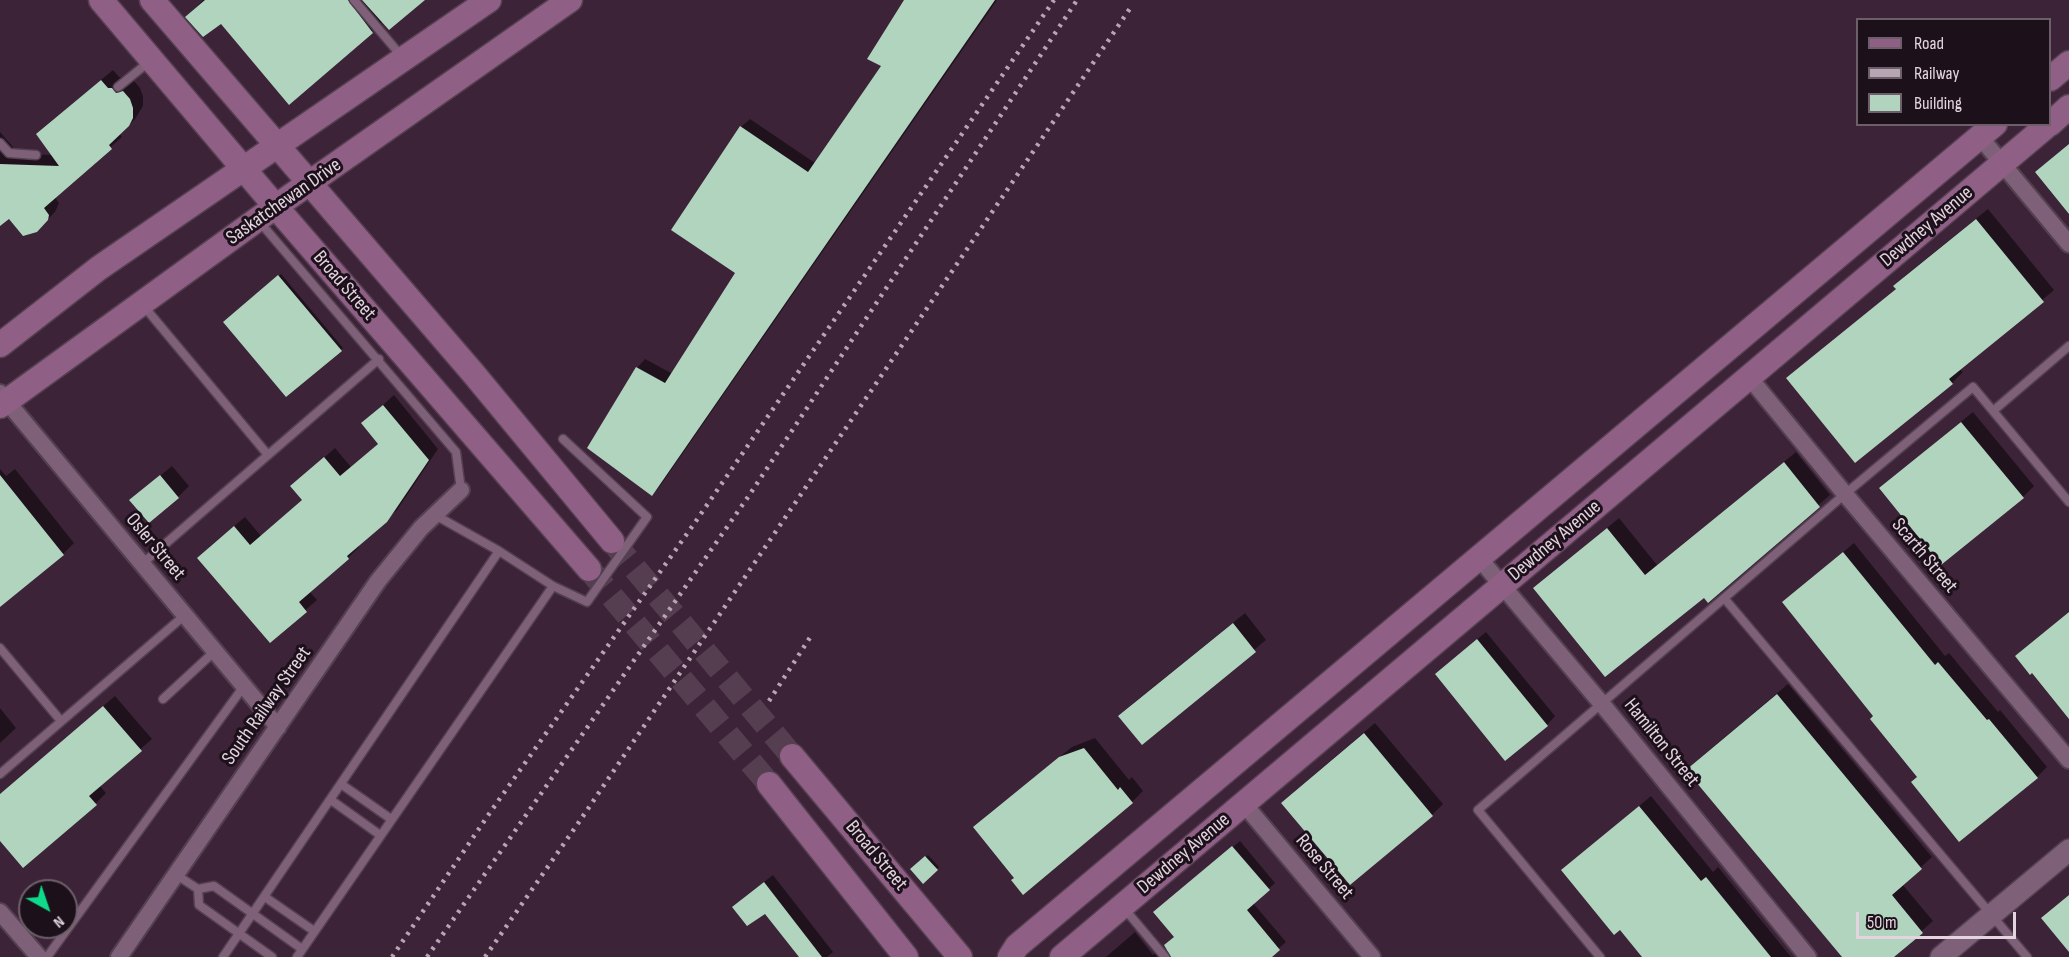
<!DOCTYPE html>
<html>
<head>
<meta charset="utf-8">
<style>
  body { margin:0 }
  #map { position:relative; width:2069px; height:957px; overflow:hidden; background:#3c2337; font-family:"Sofia Sans Condensed",sans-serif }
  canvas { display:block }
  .legend { position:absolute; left:1856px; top:18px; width:195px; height:108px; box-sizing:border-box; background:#1c111a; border:2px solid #6c5f69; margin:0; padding:8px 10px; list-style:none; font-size:18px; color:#e4d4e0 }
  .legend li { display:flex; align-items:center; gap:12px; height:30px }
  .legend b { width:30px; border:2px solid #6c5f69 }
  .north { position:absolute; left:18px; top:879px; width:60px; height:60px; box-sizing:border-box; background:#1c111a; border:2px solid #6c5f69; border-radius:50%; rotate:140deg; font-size:16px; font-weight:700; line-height:24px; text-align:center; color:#e4d4e0 }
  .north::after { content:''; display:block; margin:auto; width:21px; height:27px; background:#0fd98a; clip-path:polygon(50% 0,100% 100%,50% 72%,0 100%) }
  .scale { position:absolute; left:1856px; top:912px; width:160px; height:27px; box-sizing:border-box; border:3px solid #e4d4e0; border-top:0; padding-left:8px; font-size:18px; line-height:21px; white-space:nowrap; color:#e4d4e0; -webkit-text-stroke:4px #1c111a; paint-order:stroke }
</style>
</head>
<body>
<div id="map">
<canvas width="2069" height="957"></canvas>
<ul class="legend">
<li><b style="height:8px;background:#8f5f86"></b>Road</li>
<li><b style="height:8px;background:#b8a5b3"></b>Railway</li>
<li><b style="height:16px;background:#b0d4be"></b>Building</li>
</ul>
<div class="north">N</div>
<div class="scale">50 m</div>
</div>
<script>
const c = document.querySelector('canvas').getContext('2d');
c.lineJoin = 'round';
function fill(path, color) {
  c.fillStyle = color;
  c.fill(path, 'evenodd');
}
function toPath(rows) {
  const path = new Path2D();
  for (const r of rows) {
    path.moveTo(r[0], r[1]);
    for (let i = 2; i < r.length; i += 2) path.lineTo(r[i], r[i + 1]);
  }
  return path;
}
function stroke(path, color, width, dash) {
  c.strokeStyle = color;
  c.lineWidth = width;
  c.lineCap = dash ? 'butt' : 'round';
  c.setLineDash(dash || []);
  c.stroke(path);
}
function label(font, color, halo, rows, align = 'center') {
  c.font = font + ' "Sofia Sans Condensed",sans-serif';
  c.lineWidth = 6;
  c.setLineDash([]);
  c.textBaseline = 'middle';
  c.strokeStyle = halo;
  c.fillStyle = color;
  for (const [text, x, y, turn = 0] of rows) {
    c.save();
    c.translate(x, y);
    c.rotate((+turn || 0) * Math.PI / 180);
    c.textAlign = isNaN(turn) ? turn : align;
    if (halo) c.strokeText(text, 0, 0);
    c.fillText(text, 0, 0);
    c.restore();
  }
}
fill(toPath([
  [203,0,422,0,383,21,289,103,221,22,187,17],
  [906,0,997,0,660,486,652,495,589,447,637,368,645,359,673,374,737,272,741,127,750,119,815,163,884,66],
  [113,70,119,77,123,78,128,83,134,81,140,88,143,96,143,106,135,119,120,134,122,137,54,196,59,203,55,212,43,224,9,217,0,224,0,132,19,154,53,155,49,123],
  [1988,209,2054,290,1960,369,1963,372,1952,383,1788,378,1897,288,1895,286,1906,275],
  [281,274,343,348,286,395,225,322],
  [394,395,438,449,397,510,357,545,359,547,348,558,309,591,317,600,270,641,209,547,245,517,261,536,304,500,303,476,335,448,351,467,379,443,374,413],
  [1973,412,2034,486,2023,497,1892,478],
  [1796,452,1830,495,1708,601,1704,596,1546,578,1619,518,1657,565],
  [172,466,189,486,178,497,131,500],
  [0,469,6,476,15,469,74,543,63,554,0,597],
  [1854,543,1945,656,1949,653,1998,712,2000,710,2047,767,2037,777,1919,776,1875,716,1784,602],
  [1245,613,1266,640,1142,743,1131,705],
  [1486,632,1555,716,1547,725,1445,666],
  [1788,684,1932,857,1902,884,1933,921,1892,957,1844,957,1699,759],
  [115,696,152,739,99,785,106,793,95,804,0,838,0,794],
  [0,708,16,728,0,743],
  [1375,723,1443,804,1432,815,1294,792],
  [1095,738,1129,780,1132,777,1143,791,1132,802,986,816,1072,747],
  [1651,796,1713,872,1718,867,1791,957,1644,957,1620,928,1563,870],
  [1240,841,1275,883,1253,903,1286,942,1279,948,1269,957,1106,957,1135,932,1153,955,1161,948,1169,957,1174,956,1175,936,1162,906],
  [928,855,939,867,923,882,912,869],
  [773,875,833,952,827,957,801,957,765,912,742,899]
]), '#0007');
fill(toPath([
  [205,0,348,0,373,33,289,105,221,24,203,37,185,17],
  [362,0,425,0,389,30],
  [904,0,995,0,652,496,587,448,636,367,665,383,735,273,671,230,740,126,808,172,881,66,867,59],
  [101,80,108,88,112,88,116,93,123,91,130,99,133,108,133,118,129,126,109,145,112,149,44,208,49,215,48,220,37,232,23,236,9,219,0,226,0,164,59,166,36,134],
  [2069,144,2069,214,2035,172],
  [1976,219,2044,302,1949,379,1953,384,1855,463,1786,378,1896,289,1893,286],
  [278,275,342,351,286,397,223,322],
  [383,405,429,460,387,522,347,556,349,559,299,602,307,612,270,643,197,558,234,526,250,545,302,500,290,486,324,457,340,476,378,444,361,423],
  [1961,422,2024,498,1941,565,1879,488],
  [1784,462,1820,507,1708,603,1704,598,1605,677,1533,588,1607,528,1645,575],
  [0,475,64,555,0,607],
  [160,475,179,498,149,523,129,500],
  [1843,552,1935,665,1938,662,1987,720,1989,719,2038,778,1959,842,1911,782,1917,777,1870,719,1873,716,1782,602],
  [2069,612,2069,719,2032,673,2030,675,2015,656],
  [1233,623,1256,652,1142,745,1118,716],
  [1477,639,1548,726,1505,761,1435,674],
  [1777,694,1922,869,1892,895,1923,933,1894,957,1842,957,1686,770],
  [103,706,142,751,89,796,97,805,23,868,0,841,0,794],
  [1364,733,1433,816,1350,885,1281,803],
  [1084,748,1118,790,1120,787,1133,803,1023,895,1011,880,1014,878,973,827,1059,757],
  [1639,806,1701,881,1706,877,1771,957,1642,957,1620,930,1614,935,1561,870],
  [1232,846,1270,890,1247,910,1280,950,1272,957,1171,957,1164,945,1174,937,1153,912],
  [925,856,938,870,923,884,910,869],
  [764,882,822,957,799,957,765,914,747,926,732,907],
  [2069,895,2069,952,2041,918]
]), '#b0d4be');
stroke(toPath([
  [612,541,792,756],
  [589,569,769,784]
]), '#553e50', 24, [24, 12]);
const service = toPath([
  [354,0,403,58],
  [118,87,150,61],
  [0,143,9,153,36,155],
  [258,220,456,452,461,490],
  [142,304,268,455],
  [1993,411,2069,346],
  [435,515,499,551,553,586,587,602,647,517,563,439],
  [142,564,379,359],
  [1724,598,2027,957],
  [0,648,61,721],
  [163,699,215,651],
  [0,774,185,615],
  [341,784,391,819],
  [331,800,380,835],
  [175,874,198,889,214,886,302,949],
  [198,889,199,905,272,957],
  [265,897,314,931],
  [1123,907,1165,957],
  [47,957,244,686],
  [223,957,499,551],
  [297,957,553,586],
  [1600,957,1478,810,1845,494,1973,387,2069,502]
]);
const minor = toPath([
  [1980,137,2069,244],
  [1749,377,1845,494,2069,760],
  [0,393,278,727],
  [1479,558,1602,704,1808,957],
  [1244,804,1372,957],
  [0,912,39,957],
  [119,957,378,581,421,528,461,490]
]);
const tertiary = toPath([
  [1941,957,2069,850]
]);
const secondary = toPath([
  [101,0,276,207,589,569],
  [152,0,473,373,612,541],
  [2050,79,2069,63],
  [2050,124,2069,107],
  [0,345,99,268,489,0],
  [0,406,258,219,570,0],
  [792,756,960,957],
  [769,784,906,957],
  [1010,957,1017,946,1995,124],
  [1062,957,2049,124]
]);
stroke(service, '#544050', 11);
stroke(minor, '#544050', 20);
stroke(tertiary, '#544050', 24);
stroke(secondary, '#544050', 27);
stroke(service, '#7e6178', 8);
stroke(minor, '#7e6178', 16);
stroke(tertiary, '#7e6178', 21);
stroke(secondary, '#8f5f86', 24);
stroke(toPath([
  [769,701,811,636],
  [392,957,489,814,696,521,1054,0],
  [427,957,748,497,1077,0],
  [485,957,579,822,1131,7]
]), '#b8a5b3', 4.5, [3, 6]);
label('20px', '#e4d4e0', '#1c111a', [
  ["Saskatchewan Drive",284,202,-35],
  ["Dewdney Avenue",1927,227,-40],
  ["Broad Street",344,286,49],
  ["Dewdney Avenue",1555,541,-40],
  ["Osler Street",155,547,50],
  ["Scarth Street",1924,556,50],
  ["South Railway Street",267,706,-55],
  ["Hamilton Street",1661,743,51],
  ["Dewdney Avenue",1184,854,-40],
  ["Broad Street",876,856,50],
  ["Rose Street",1324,867,50]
]);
</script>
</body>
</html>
